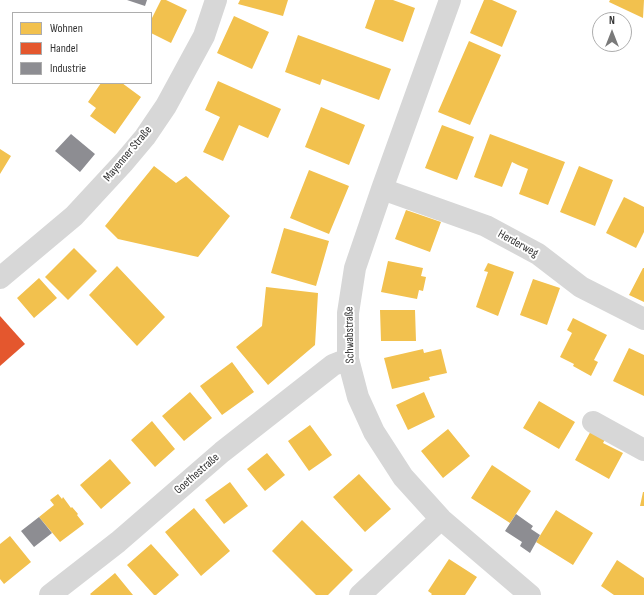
<!DOCTYPE html>
<html>
<head>
<meta charset="utf-8">
<style>
  body { margin:0 }
  #map { position:relative; width:644px; height:595px; overflow:hidden; background:#fff; font-family:"Sofia Sans Condensed",sans-serif }
  canvas { display:block }
  .legend { position:absolute; left:12px; top:12px; width:140px; height:72px; box-sizing:border-box; background:#fff; border:1px solid #adadad; margin:0; padding:5px 7px; list-style:none; font-size:12px; color:#333 }
  .legend li { display:flex; align-items:center; gap:8px; height:20px }
  .legend b { width:20px; border:1px solid #adadad }
  .north { position:absolute; left:592px; top:12px; width:40px; height:40px; box-sizing:border-box; background:#fff; border:1px solid #adadad; border-radius:50%; rotate:0deg; font-size:11px; font-weight:700; line-height:16px; text-align:center; color:#333 }
  .north::after { content:''; display:block; margin:auto; width:14px; height:18px; background:#7a7a7a; clip-path:polygon(50% 0,100% 100%,50% 72%,0 100%) }
</style>
</head>
<body>
<div id="map">
<canvas width="644" height="595"></canvas>
<ul class="legend">
<li><b style="height:11px;background:#f2c14e"></b>Wohnen</li>
<li><b style="height:11px;background:#e4572e"></b>Handel</li>
<li><b style="height:11px;background:#8d8d92"></b>Industrie</li>
</ul>
<div class="north">N</div>
</div>
<script>
const c = document.querySelector('canvas').getContext('2d');
c.lineJoin = 'round';
function fill(path, color) {
  c.fillStyle = color;
  c.fill(path, 'evenodd');
}
function toPath(rows) {
  const path = new Path2D();
  for (const r of rows) {
    path.moveTo(r[0], r[1]);
    for (let i = 2; i < r.length; i += 2) path.lineTo(r[i], r[i + 1]);
  }
  return path;
}
function stroke(path, color, width, dash) {
  c.strokeStyle = color;
  c.lineWidth = width;
  c.lineCap = dash ? 'butt' : 'round';
  c.setLineDash(dash || []);
  c.stroke(path);
}
function label(font, color, halo, rows, align = 'center') {
  c.font = font + ' "Sofia Sans Condensed",sans-serif';
  c.lineWidth = 4;
  c.setLineDash([]);
  c.textBaseline = 'middle';
  c.strokeStyle = halo;
  c.fillStyle = color;
  for (const [text, x, y, turn = 0] of rows) {
    c.save();
    c.translate(x, y);
    c.rotate((+turn || 0) * Math.PI / 180);
    c.textAlign = isNaN(turn) ? turn : align;
    if (halo) c.strokeText(text, 0, 0);
    c.fillText(text, 0, 0);
    c.restore();
  }
}
fill(toPath([
  [161,0,166,0,187,10,171,43,151,33,151,20],
  [240,0,288,0,283,16,238,4],
  [375,0,393,0,415,8,403,42,365,28],
  [484,0,492,0,517,11,502,47,470,33],
  [610,0,644,0,643,18,609,2],
  [234,16,269,32,252,69,217,53],
  [298,35,391,69,379,100,322,79,320,85,285,72],
  [469,41,501,55,470,125,438,112],
  [218,81,281,109,268,138,239,125,223,161,203,152,220,117,205,110],
  [101,83,122,83,141,97,115,134,90,116,96,108,88,102],
  [321,107,365,125,349,165,305,147],
  [442,125,474,137,457,180,425,168],
  [490,134,565,162,548,205,519,194,528,169,518,165,512,162,502,187,474,177],
  [0,149,11,156,0,174],
  [154,166,176,183,186,176,230,216,198,257,118,239,105,226],
  [579,166,613,180,595,226,560,212],
  [309,170,349,186,329,234,290,218],
  [624,197,644,207,644,232,636,248,606,233],
  [406,210,441,222,430,252,395,239],
  [284,228,329,241,316,286,271,273],
  [74,248,97,271,68,300,45,277],
  [388,261,423,268,421,276,426,277,423,291,419,290,417,299,381,292],
  [488,263,514,272,498,316,476,307,488,272,484,271],
  [117,266,165,317,137,346,89,295],
  [643,268,644,268,644,302,629,295],
  [39,278,57,298,34,318,17,298],
  [533,279,560,288,547,325,520,315],
  [266,287,318,293,315,345,268,385,236,347,262,326],
  [380,310,415,310,416,341,381,341],
  [573,318,607,335,594,360,598,362,591,376,573,366,574,364,560,357,572,333,567,330],
  [629,348,644,355,644,396,613,381],
  [423,349,424,353,441,349,447,373,429,377,430,380,392,389,384,358],
  [232,362,254,392,222,415,200,386],
  [190,392,212,418,184,441,162,416],
  [424,392,435,417,408,430,396,405],
  [539,401,575,422,559,449,523,428],
  [152,421,175,449,155,467,131,440],
  [310,425,332,455,309,471,288,441],
  [593,427,607,436,603,443,623,453,609,479,575,460],
  [448,429,470,456,443,478,421,451],
  [267,453,285,475,265,491,247,469],
  [110,459,131,483,101,509,80,485],
  [492,465,531,491,510,523,471,498],
  [359,474,391,509,365,532,333,497],
  [230,482,248,506,224,524,205,500],
  [643,492,644,492,644,506,640,506],
  [58,494,62,499,63,497,71,508,72,507,78,514,77,515,84,524,60,542,39,517,54,505,50,500],
  [194,508,230,551,201,576,165,532],
  [556,510,593,533,573,565,536,542],
  [302,520,353,570,328,595,316,595,272,551],
  [10,536,31,562,4,584,0,579,0,544],
  [151,544,179,575,156,595,154,595,127,565],
  [449,559,477,577,465,595,431,595,432,594,428,591],
  [617,560,644,578,644,595,614,595,601,586],
  [115,573,133,595,91,595,90,594]
]), '#f2c14e');
fill(toPath([
  [0,316,25,344,0,366]
]), '#e4572e');
fill(toPath([
  [127,0,147,0,145,6],
  [71,134,95,154,80,172,55,151],
  [516,514,533,526,531,529,540,535,530,553,520,546,522,542,505,531],
  [39,517,52,533,34,547,21,531]
]), '#8d8d92');
stroke(toPath([
  [450,0,382,189,355,268,348,313,348,359,358,397,374,432,403,477,441,519,530,595],
  [382,189,486,226,538,254,581,287,644,319],
  [0,278,74,216,124,162,145,137,166,106,204,36,216,0],
  [593,422,644,450],
  [50,595,118,542,222,452,333,365,348,359],
  [360,595,441,519]
]), '#d7d7d7', 22);
label('12px', '#333', '#fff', [
  ["Mayenner Straße",128,154,-50],
  ["Herderweg",518,244,29],
  ["Schwabstraße",350,335,-91],
  ["Goethestraße",197,474,-41]
]);
</script>
</body>
</html>
